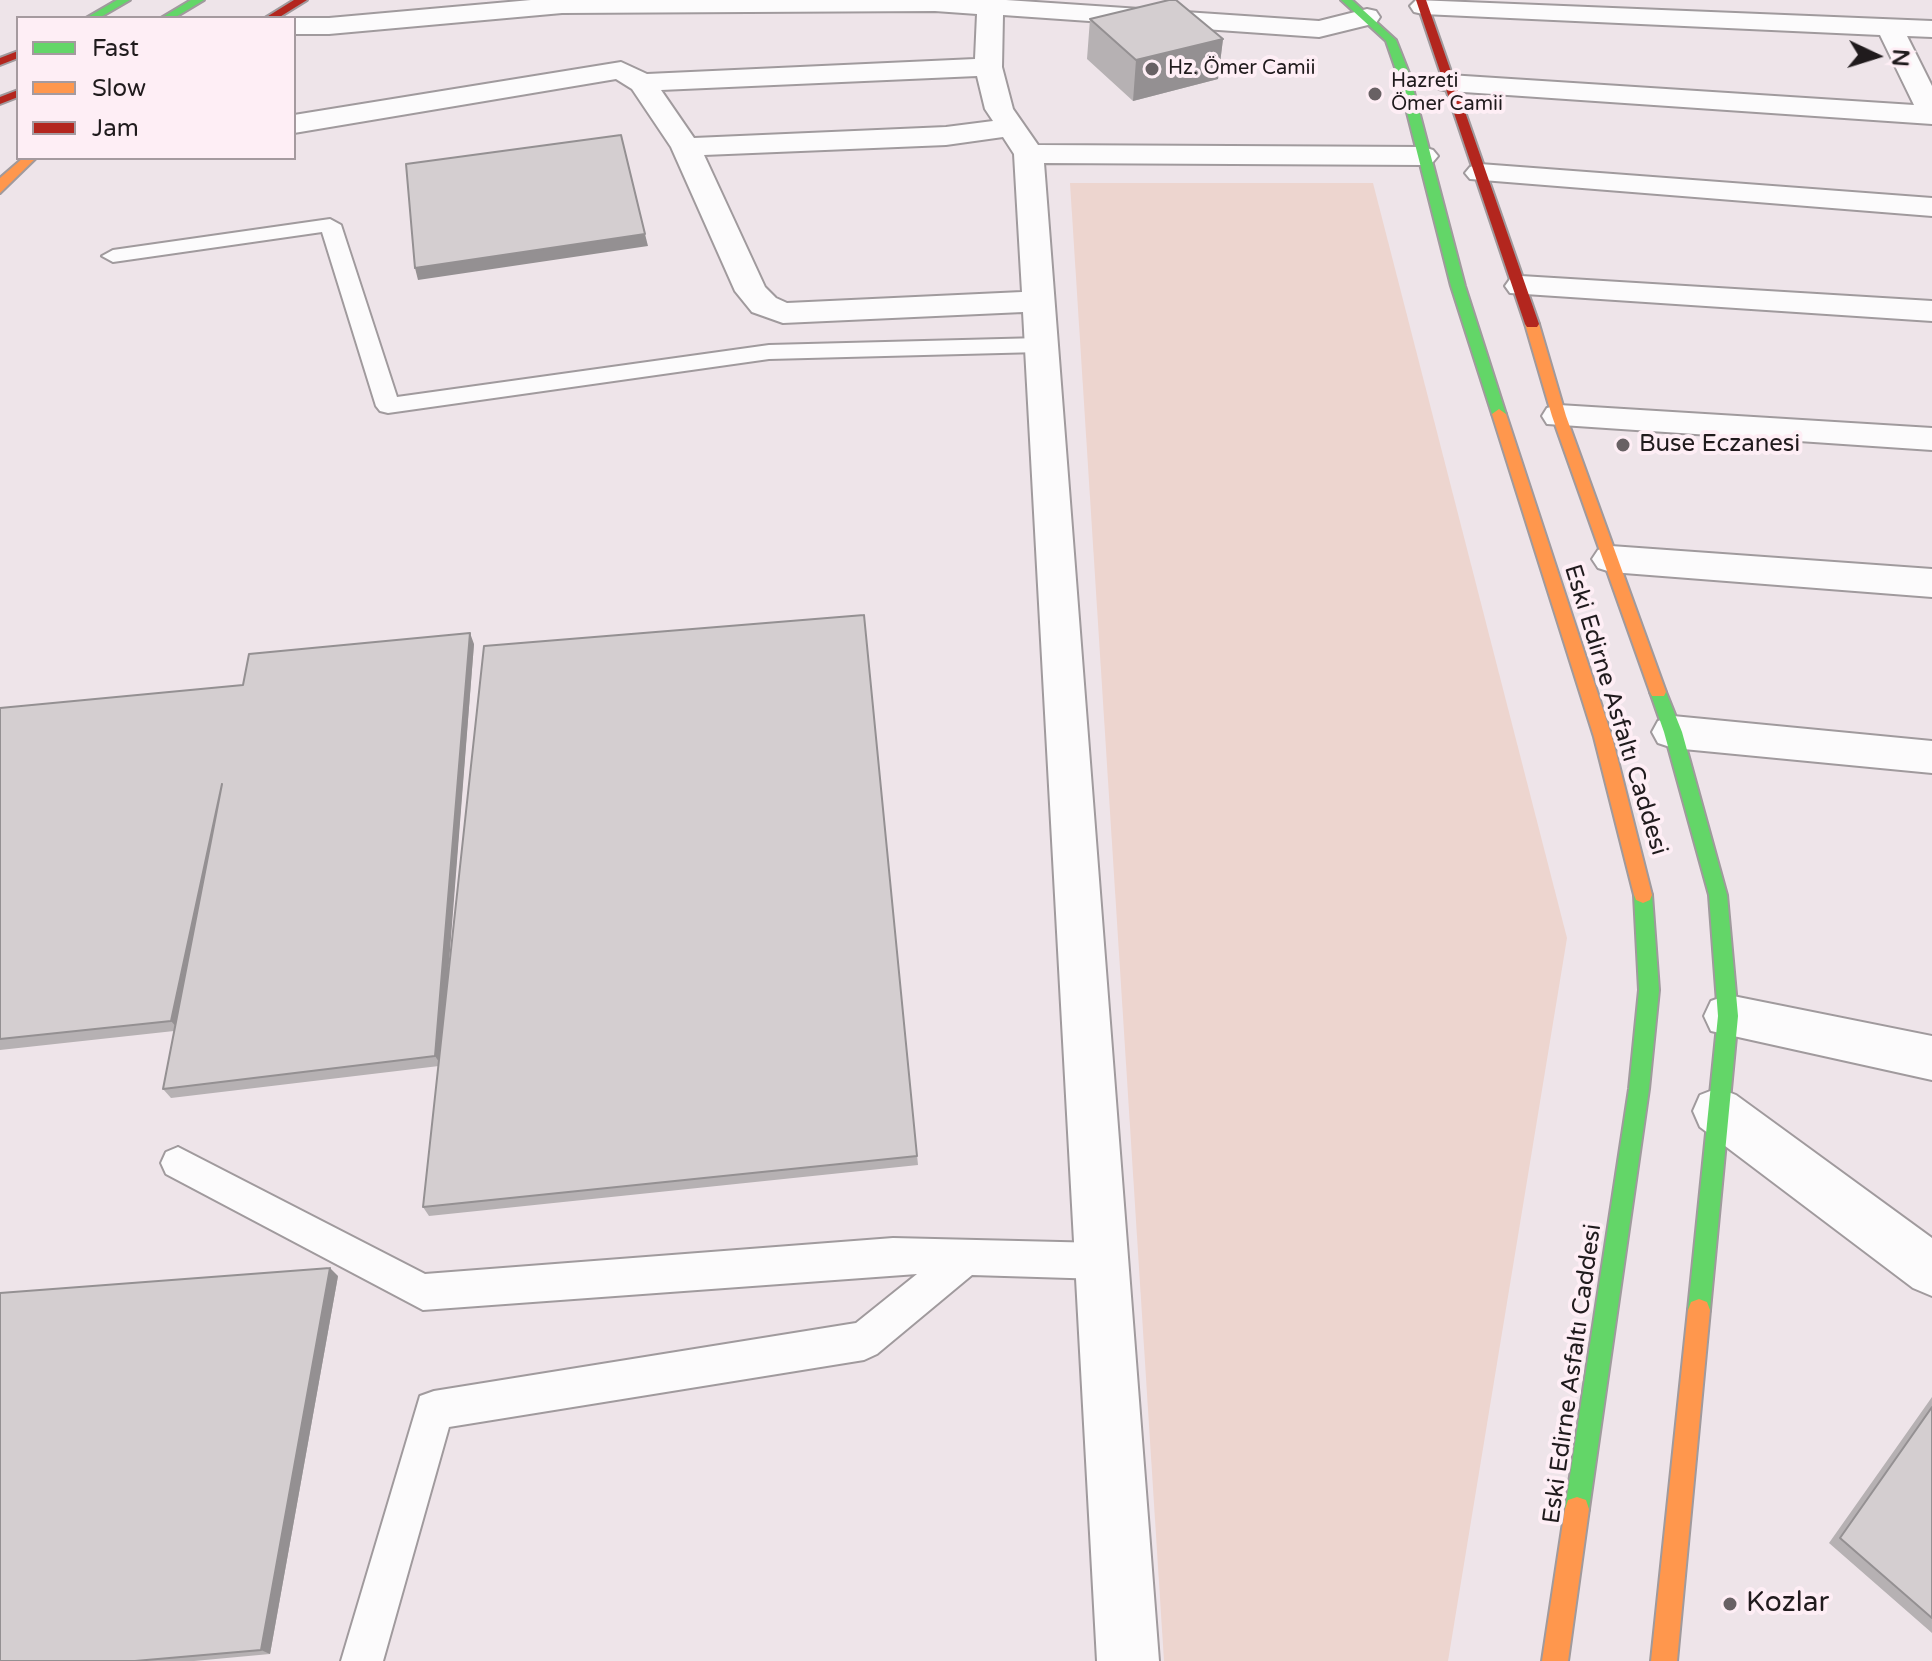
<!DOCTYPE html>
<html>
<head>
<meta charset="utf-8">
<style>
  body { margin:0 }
  #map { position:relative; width:1932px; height:1661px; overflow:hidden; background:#eee4e9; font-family:"Varela Round",sans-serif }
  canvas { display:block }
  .legend { position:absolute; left:16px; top:16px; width:280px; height:144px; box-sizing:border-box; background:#feeef5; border:2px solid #a59a9f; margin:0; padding:10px 14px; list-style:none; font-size:24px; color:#201b1d }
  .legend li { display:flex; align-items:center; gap:16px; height:40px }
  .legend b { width:40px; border:2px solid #a59a9f }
  .north { position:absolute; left:1836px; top:16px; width:80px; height:80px; -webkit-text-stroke:6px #feeef5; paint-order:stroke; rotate:94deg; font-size:22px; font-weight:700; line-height:32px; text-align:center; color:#201b1d }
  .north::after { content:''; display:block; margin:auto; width:28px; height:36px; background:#201b1d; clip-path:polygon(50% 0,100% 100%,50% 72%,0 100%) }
</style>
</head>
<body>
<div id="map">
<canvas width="1932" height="1661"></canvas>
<ul class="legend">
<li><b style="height:10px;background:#63d668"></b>Fast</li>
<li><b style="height:10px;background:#ff974d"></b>Slow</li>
<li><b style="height:10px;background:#b3261e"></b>Jam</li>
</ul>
<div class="north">N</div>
</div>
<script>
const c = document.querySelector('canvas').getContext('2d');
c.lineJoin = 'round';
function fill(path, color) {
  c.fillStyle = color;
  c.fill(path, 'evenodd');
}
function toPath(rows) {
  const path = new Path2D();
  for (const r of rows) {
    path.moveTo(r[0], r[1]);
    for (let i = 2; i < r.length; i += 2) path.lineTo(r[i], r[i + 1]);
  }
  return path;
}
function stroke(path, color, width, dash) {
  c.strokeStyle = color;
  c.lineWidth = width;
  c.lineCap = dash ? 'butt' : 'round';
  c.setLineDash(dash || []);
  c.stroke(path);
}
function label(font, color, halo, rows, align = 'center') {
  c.font = font + ' "Varela Round",sans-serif';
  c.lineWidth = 8;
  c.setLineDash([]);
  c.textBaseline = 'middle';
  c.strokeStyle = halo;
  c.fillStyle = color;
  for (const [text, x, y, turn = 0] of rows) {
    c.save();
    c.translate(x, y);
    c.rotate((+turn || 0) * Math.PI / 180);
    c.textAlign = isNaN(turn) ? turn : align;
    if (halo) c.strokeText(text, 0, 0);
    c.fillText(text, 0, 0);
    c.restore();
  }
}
fill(toPath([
  [1070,183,1373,183,1567,938,1448,1661,1164,1661]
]), '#edd5cf');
const lane = toPath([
  [330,219,341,225,397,397,769,345,1040,338,1048,340,1051,345,1048,350,1040,352,769,359,388,413,380,411,376,406,322,232,113,262,102,256,113,250,330,219],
  [178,1147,425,1274,893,1238,1102,1243,1115,1249,1120,1261,1115,1273,1102,1279,972,1275,877,1354,864,1360,449,1427,383,1661,341,1661,420,1396,434,1391,856,1323,917,1274,423,1310,166,1174,161,1163,166,1152,178,1147]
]);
const street = toPath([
  [531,0,1006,0,1319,21,1367,9,1376,11,1380,17,1376,23,1319,37,1003,15,1002,67,1013,109,1038,145,1423,147,1433,150,1438,156,1433,162,1423,165,1044,163,1159,1661,1097,1661,1023,312,783,323,752,312,735,291,671,147,632,89,616,79,294,133,294,115,621,62,647,74,975,59,977,14,935,11,562,13,329,34,294,34,294,18,329,18,531,0],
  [977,76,985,109,993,121,946,127,694,138,661,90,977,76],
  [1003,137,1014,154,1022,292,787,303,776,298,765,287,704,155,946,145,1003,137],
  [1416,0,1932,21,1932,37,1907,36,1932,86,1932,124,1449,91,1439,89,1435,83,1439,77,1449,75,1914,105,1880,35,1423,14,1414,12,1410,6,1416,0],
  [1480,164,1932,198,1932,216,1470,179,1465,173,1470,167,1480,164],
  [1521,276,1932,301,1932,321,1510,293,1505,286,1510,279,1521,276],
  [1559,405,1932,428,1932,450,1547,424,1542,416,1547,408,1559,405],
  [1611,546,1932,569,1932,597,1611,572,1598,568,1592,559,1598,550,1611,546],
  [1673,716,1932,741,1932,773,1673,748,1658,743,1652,732,1658,721,1673,716],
  [1728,995,1932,1036,1932,1080,1711,1031,1704,1016,1711,1001,1728,995],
  [1718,1088,1736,1095,1932,1238,1932,1296,1913,1288,1700,1127,1693,1111,1700,1095,1718,1088]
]);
const fast = toPath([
  [117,0,130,0,99,18,86,18,117,0],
  [191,0,204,0,174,18,161,18,191,0],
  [1341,0,1352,0,1396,40,1409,73,1465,286,1506,414,1504,417,1499,419,1492,414,1451,286,1397,73,1386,41,1341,0],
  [1658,686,1666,692,1682,732,1727,895,1738,1016,1710,1310,1707,1318,1699,1321,1691,1318,1688,1310,1718,1016,1709,895,1664,732,1650,692,1658,686],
  [1643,887,1650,890,1652,895,1659,990,1649,1089,1589,1509,1586,1518,1577,1521,1568,1518,1565,1509,1629,1089,1639,990,1634,895,1636,890,1643,887]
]);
const slow = toPath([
  [23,158,36,158,0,193,0,178,23,158],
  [1532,320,1539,324,1566,416,1666,692,1664,696,1652,696,1650,692,1552,416,1525,324,1532,320],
  [1499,409,1506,414,1612,737,1652,895,1650,900,1643,903,1636,900,1634,895,1594,737,1492,414,1499,409],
  [1699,1299,1707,1302,1710,1310,1677,1661,1651,1661,1688,1310,1691,1302,1699,1299],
  [1577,1497,1586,1500,1589,1509,1568,1661,1542,1661,1565,1509,1568,1500,1577,1497]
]);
const jam = toPath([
  [294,0,307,0,278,18,265,18,294,0],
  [1416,0,1426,0,1539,324,1537,327,1527,327,1525,324,1416,0],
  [18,51,18,58,0,65,0,58,18,51],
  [18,90,18,97,0,104,0,97,18,90]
]);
stroke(lane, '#a09a9d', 4);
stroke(street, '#a09a9d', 4);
stroke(fast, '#a09a9d', 4);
stroke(slow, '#a09a9d', 4);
stroke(jam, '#a09a9d', 4);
fill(lane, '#fcfbfc');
fill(street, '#fcfbfc');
fill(fast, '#63d668');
fill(slow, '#ff974d');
fill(jam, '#b3261e');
fill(toPath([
  [1090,19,1223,39,1218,79,1133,101,1087,59],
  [864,615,918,1165,429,1216,423,1207,439,1066,171,1098,163,1089,174,1031,0,1050,0,708,243,685,474,644,445,1005],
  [338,1276,270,1654,194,1661,0,1661],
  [1932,1397,1932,1633,1829,1543]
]), '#b6b1b3');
fill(toPath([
  [1223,39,1218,79,1133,101,1136,60],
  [645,234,648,246,418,280,415,268],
  [470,633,474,644,441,1065,435,1056],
  [222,784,179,1030,171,1021],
  [330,1268,338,1276,270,1654,261,1650]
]), '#949092');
const building = toPath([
  [1169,0,1176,0,1223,39,1136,60,1090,19,1169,0],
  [621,135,645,234,415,268,406,164,621,135],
  [864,615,917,1156,423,1207,484,646,864,615],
  [470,633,435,1056,163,1089,222,784,171,1021,0,1039,0,708,243,685,249,654,470,633],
  [330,1268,261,1650,135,1661,0,1661,0,1293,330,1268],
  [1932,1407,1932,1618,1840,1538,1932,1407]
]);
fill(building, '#d4ced0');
stroke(building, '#949092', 2);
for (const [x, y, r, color] of [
  [1152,69,8,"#686164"],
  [1375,94,8,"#686164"],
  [1623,445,8,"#686164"],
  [1730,1604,8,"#686164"]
]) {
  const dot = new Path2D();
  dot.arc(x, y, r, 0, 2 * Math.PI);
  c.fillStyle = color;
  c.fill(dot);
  stroke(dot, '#feeef5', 3);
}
label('20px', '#201b1d', '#feeef5', [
  ["Hz. Ömer Camii",1168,69],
  ["Hazreti",1391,82],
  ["Ömer Camii",1391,105]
], 'left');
label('24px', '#201b1d', '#feeef5', [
  ["Buse Eczanesi",1639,445]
], 'left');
label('24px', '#201b1d', '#feeef5', [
  ["Eski Edirne Asfaltı Caddesi",1615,710,73],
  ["Eski Edirne Asfaltı Caddesi",1573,1374,-82]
]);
label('28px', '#201b1d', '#feeef5', [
  ["Kozlar",1746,1604]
], 'left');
</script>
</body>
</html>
